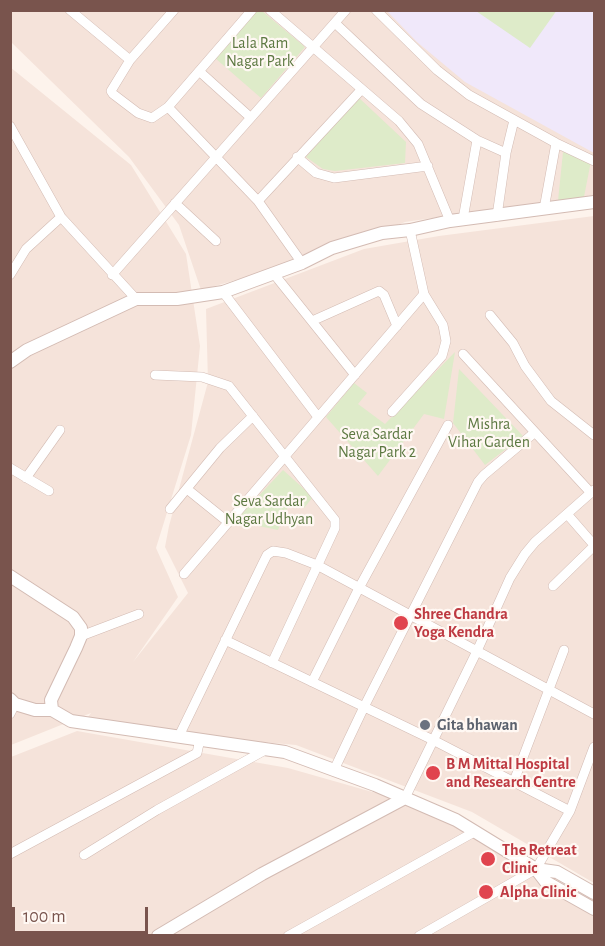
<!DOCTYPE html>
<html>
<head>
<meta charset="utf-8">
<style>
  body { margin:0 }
  #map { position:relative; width:605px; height:946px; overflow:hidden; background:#fdf3ec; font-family:"Alegreya Sans",sans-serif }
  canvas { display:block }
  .frame { position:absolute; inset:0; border:12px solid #79544d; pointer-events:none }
  .scale { position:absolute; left:12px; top:907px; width:136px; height:27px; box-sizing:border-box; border:3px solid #79544d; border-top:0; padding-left:8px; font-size:18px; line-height:21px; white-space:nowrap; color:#79544d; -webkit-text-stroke:4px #fff8f3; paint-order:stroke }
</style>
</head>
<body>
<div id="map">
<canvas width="605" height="946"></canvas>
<div class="frame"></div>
<div class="scale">100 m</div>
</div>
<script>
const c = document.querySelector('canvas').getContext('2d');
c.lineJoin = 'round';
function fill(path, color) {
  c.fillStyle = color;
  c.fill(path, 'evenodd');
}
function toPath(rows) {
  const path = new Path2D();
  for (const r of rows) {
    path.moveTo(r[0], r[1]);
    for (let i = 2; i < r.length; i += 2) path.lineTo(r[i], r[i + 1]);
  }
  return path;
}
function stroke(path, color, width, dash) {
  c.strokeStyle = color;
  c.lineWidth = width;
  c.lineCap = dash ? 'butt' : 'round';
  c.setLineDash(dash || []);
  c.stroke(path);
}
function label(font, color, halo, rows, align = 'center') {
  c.font = font + ' "Alegreya Sans",sans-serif';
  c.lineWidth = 4.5;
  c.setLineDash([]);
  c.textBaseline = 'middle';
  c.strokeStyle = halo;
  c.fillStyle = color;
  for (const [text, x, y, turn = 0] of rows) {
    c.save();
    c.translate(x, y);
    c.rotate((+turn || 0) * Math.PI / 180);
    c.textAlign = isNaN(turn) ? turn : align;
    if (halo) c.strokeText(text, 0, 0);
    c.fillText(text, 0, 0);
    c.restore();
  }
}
fill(toPath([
  [10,11,594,11,594,195,405,222,323,255,201,290,179,225,129,157,11,42],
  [10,67,131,165,186,254,200,346,191,435,156,548,178,597,133,662,188,593,165,547,169,526,208,382,206,309,364,249,439,236,594,216,594,883,472,812,296,745,81,726,91,713,11,745],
  [77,731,288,768,411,803,461,827,594,904,594,935,11,936,11,757]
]), '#f5e3da');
fill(toPath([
  [387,11,594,11,594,153,465,82,417,42]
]), '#f0e8fa');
fill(toPath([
  [557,10,530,48,476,11,476,10],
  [256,11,262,11,305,47,261,98,215,58],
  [358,97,406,142,405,163,335,171,323,169,306,157],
  [563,152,591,161,583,202,558,201],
  [455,352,444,419,424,414,378,476,326,417,354,383,367,393,358,404,385,424],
  [459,369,523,436,485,465,453,423],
  [283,470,313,497,304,508,290,502,278,530,235,521]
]), '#deebc9');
const minor = toPath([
  [70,10,130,60],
  [174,10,130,60,111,91,113,94,138,113,152,118,168,107,252,10],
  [270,10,399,121,418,144,450,221],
  [376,10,437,70,469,95,556,143,594,161],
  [335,23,421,104,477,140,463,219],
  [199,71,250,117],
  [168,107,258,201,302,263],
  [10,126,61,217,136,299],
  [477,140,506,153],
  [297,157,316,173,334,178,428,166],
  [258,201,361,90],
  [175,203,216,241],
  [544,209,556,143],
  [497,216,506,153,514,120],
  [274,274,355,375],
  [10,275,26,249,61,217],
  [112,275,346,10],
  [223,292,318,417],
  [490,315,513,343,525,366,551,401,594,435],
  [312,321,379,291,384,295,397,326],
  [463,354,591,493],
  [155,375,202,377,229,386,335,520,335,528,272,663],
  [392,412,442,356,446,341,443,325,424,294],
  [10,468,49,491],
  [26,478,60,430],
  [187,489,228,522],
  [170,509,220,448,253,416],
  [567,514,594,545],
  [184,574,424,294,410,230],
  [553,586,594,546],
  [81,636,139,614],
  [225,640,433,740,570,811],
  [312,682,359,588,448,425],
  [10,714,15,704],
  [179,736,263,563,267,555,273,551,286,553,317,565,594,714],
  [334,770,364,707,478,482,484,475,534,433],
  [514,781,564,650],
  [405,798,477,651,510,578,525,554,535,542,594,490],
  [10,854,197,753,200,739],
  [84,855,157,810,267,749],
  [288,936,476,831],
  [419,936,536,869,570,811,594,747]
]);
const tertiary = toPath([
  [10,362,27,350,136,299,177,299,223,292,302,263,332,248,382,233,410,230,450,221,594,202],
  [10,576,73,617,81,628,81,636,76,648,51,700,52,710],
  [10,699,15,704,35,710,52,710,71,721,285,752,334,770,375,785,456,820,536,869,546,882,594,909],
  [536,869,557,872,594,893],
  [158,936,262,874,405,798]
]);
stroke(minor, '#d3bbb3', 10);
stroke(tertiary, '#d3bbb3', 14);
stroke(minor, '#fff', 9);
stroke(tertiary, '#fff', 12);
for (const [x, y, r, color] of [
  [401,623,8,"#e0444e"],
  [425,725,6,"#6b7280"],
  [433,773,8,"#e0444e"],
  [488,859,8,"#e0444e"],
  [486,892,8,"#e0444e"]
]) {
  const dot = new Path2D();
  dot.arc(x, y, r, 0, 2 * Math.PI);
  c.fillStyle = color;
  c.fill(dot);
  stroke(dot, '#fff8f3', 2);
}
label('16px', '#5d7942', '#fff8f3', [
  ["Lala Ram",260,43],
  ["Nagar Park",260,61],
  ["Mishra",489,424],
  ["Vihar Garden",489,442],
  ["Seva Sardar",377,434],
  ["Nagar Park 2",377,452],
  ["Seva Sardar",269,501],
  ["Nagar Udhyan",269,519]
]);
label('bold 16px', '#be3a42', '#fff8f3', [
  ["Shree Chandra",414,614],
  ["Yoga Kendra",414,632],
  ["B M Mittal Hospital",446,764],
  ["and Research Centre",446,782],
  ["The Retreat",502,850],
  ["Clinic",502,868],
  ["Alpha Clinic",500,892]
], 'left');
label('bold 16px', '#5b616d', '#fff8f3', [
  ["Gita bhawan",437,725]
], 'left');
</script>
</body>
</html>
